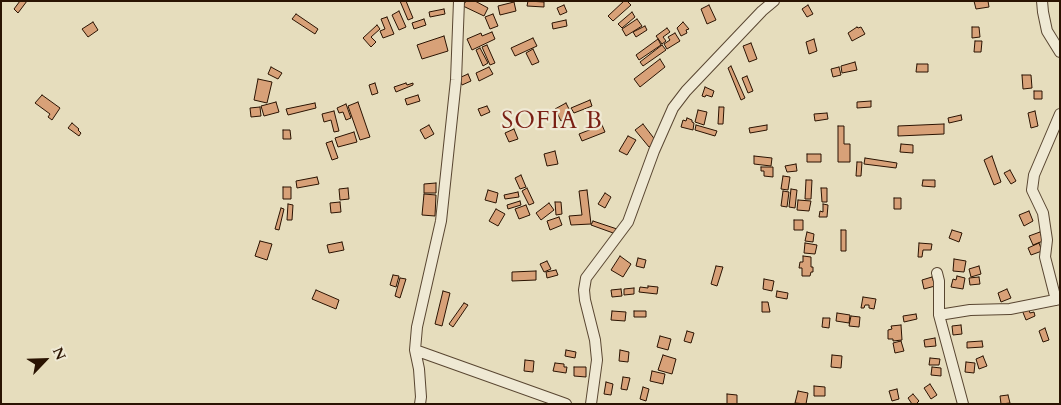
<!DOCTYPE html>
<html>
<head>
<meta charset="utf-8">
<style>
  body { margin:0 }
  #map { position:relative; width:1061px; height:405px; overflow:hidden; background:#e6ddbd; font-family:Cardo,serif }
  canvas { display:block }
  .frame { position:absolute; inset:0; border:2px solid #2a1302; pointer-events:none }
  .north { position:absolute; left:20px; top:335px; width:50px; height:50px; -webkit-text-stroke:4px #efe9d4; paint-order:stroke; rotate:66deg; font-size:14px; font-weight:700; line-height:20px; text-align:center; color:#2a1302 }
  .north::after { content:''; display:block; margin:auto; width:18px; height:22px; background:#2a1302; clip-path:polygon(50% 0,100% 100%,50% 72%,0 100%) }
</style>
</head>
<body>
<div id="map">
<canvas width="1061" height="405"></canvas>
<div class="frame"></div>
<div class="north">N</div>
</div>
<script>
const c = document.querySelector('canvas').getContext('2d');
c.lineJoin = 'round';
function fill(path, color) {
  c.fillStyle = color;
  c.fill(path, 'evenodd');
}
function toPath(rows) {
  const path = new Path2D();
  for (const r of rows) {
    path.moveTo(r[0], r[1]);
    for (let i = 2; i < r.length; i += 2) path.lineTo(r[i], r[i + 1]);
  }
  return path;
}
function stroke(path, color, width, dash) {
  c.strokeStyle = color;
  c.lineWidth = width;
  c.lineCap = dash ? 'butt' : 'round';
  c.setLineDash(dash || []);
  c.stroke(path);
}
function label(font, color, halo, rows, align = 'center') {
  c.font = font + ' Cardo,serif';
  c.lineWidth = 4.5;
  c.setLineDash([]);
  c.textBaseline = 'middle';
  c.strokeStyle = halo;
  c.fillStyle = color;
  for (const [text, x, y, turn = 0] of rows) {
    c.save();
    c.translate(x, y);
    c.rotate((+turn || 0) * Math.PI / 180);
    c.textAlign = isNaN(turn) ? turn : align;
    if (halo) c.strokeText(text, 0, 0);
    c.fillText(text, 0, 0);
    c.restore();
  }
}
const building = toPath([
  [20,1,27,1,18,13,14,9,20,1],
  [400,1,406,1,413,18,408,20,400,1],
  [466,1,475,1,488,8,484,16,463,6,466,1],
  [528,1,544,2,544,7,527,6,528,1],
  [624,1,627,1,631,5,613,21,608,16,624,1],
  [974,1,988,1,989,7,976,9,974,1],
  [514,2,516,11,500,15,498,6,514,2],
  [564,5,567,12,560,15,557,8,564,5],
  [709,5,716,20,707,24,701,9,709,5],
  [808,5,813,14,807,17,802,9,808,5],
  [444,9,445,14,430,17,429,12,444,9],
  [399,11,406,27,399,30,392,15,399,11],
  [632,12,635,17,622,28,618,24,632,12],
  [296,14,318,29,315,34,292,19,296,14],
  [493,14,498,26,490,29,485,17,493,14],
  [387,17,394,34,383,38,380,31,385,29,381,19,387,17],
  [424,19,426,25,414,29,412,23,424,19],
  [637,19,642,26,626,36,622,29,637,19],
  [566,20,567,26,553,29,552,23,566,20],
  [93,22,98,30,88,37,82,29,93,22],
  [683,22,689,29,686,30,687,33,681,36,677,28,683,22],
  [377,25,380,29,371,37,376,42,371,47,363,38,377,25],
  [645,26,647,30,636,37,633,32,645,26],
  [857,27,858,28,861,27,865,34,852,41,848,33,857,27],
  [972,27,979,27,980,37,972,38,972,27],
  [667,28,670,32,663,37,666,41,662,44,656,36,667,28],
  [492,32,495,39,472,50,467,39,481,33,482,36,492,32],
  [675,33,680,41,667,49,664,44,670,40,668,37,675,33],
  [444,36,448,51,422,59,417,45,444,36],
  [533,38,537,46,515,56,511,48,533,38],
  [658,39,661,45,639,60,636,55,658,39],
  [814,39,817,51,809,54,806,42,814,39],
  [975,41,982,41,981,52,974,52,975,41],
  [751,43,757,59,749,62,743,46,751,43],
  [487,45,495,63,490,65,482,47,487,45],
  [662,45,666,50,643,66,640,62,662,45],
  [480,48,488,63,483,66,476,50,480,48],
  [533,49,539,62,532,65,526,53,533,49],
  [660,59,665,67,640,87,634,79,660,59],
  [855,62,857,70,842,73,841,66,855,62],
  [917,64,928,64,928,72,916,72,917,64],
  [731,66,745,98,741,100,728,68,731,66],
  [271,67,282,73,278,79,268,74,271,67],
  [489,67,493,74,479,81,476,73,489,67],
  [839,67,841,75,833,77,831,69,839,67],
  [468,74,471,81,462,85,459,78,468,74],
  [1022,75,1031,75,1032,88,1023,89,1022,75],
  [747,76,753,91,748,93,742,78,747,76],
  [258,79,272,82,267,103,254,100,258,79],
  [375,83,378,93,372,95,369,85,375,83],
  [406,83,407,85,413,83,413,85,396,92,394,87,406,83],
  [705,87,714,91,712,97,706,95,705,97,702,96,705,87],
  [1034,91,1042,91,1042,99,1034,99,1034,91],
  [42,95,60,108,52,120,48,117,50,114,35,103,42,95],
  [418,95,420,101,407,105,405,99,418,95],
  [590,100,592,106,574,113,571,108,590,100],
  [871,101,871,107,857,108,857,102,871,101],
  [276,102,279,112,264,116,261,106,276,102],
  [358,102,370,137,360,140,348,106,358,102],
  [315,103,316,108,288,115,286,109,315,103],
  [566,103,572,115,561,121,555,109,566,103],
  [346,104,351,118,346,120,343,112,339,113,337,108,346,104],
  [487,106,490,112,481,116,478,109,487,106],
  [260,107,261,116,251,117,250,108,260,107],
  [719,107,724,107,723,124,718,124,719,107],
  [698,110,707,112,704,125,695,122,698,110],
  [334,111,339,131,334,132,331,120,324,122,322,114,334,111],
  [1035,111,1038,126,1031,128,1028,113,1035,111],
  [827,113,828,119,815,121,814,114,827,113],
  [961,115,962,120,949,123,948,118,961,115],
  [687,118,692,120,692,122,694,123,693,130,681,127,683,120,686,121,687,118],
  [72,123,79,129,78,130,81,133,79,136,68,128,72,123],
  [643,124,656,141,649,147,635,130,643,124],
  [944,124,944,134,898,136,898,126,944,124],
  [429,125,434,134,425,139,420,130,429,125],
  [602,125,605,132,582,141,579,134,602,125],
  [696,125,717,131,715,136,695,130,696,125],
  [767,125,767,130,750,133,749,128,767,125],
  [838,126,844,126,844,144,850,144,850,162,838,162,838,126],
  [514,129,518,139,509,142,505,133,514,129],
  [283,130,290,130,291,139,283,139,283,130],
  [354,132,357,142,338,147,335,138,354,132],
  [628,136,636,140,627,155,619,151,628,136],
  [332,141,338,158,332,160,326,143,332,141],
  [901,144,913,145,913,153,900,152,901,144],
  [555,151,558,164,547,166,544,154,555,151],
  [807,154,821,154,821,162,807,162,807,154],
  [754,156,772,158,771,166,754,164,754,156],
  [992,156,1001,182,994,185,984,160,992,156],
  [865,158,897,163,896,168,864,164,865,158],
  [857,162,862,162,861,176,856,176,857,162],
  [796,164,797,171,787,172,785,166,796,164],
  [761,167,773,167,773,177,764,176,764,171,761,171,761,167],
  [1010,170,1016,181,1011,184,1004,173,1010,170],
  [521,175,526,187,520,189,515,178,521,175],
  [783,176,790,177,788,190,781,189,783,176],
  [317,177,319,184,297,188,296,181,317,177],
  [806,180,812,180,811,199,805,199,806,180],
  [923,180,935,180,935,187,922,186,923,180],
  [436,183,436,193,424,193,424,184,436,183],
  [283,187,291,187,291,199,283,199,283,187],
  [348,188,349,199,340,200,339,189,348,188],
  [527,188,534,203,529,205,522,191,527,188],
  [821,188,827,188,827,202,822,202,821,188],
  [791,189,797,190,795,208,789,207,791,189],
  [488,190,498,193,496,203,485,200,488,190],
  [587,190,591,224,571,225,569,216,582,215,579,191,587,190],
  [783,191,789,192,787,207,781,206,783,191],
  [518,192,519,197,505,199,504,195,518,192],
  [605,193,611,197,605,208,598,204,605,193],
  [424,194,436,195,435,216,422,215,424,194],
  [894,198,901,198,901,209,894,209,894,198],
  [798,200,811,201,809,211,797,210,798,200],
  [520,201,521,205,508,209,507,205,520,201],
  [340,202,341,212,331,213,330,203,340,202],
  [555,202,561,202,562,214,556,215,555,202],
  [549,203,554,210,541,220,536,213,549,203],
  [288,204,293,205,292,220,287,220,288,204],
  [823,204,828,205,827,217,819,217,820,211,823,212,823,204],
  [526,205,530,215,519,219,515,209,526,205],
  [281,208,284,209,279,230,275,229,281,208],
  [496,209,505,214,498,226,489,221,496,209],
  [1029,211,1033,221,1024,226,1019,215,1029,211],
  [559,217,562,225,550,230,547,221,559,217],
  [794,220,803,220,803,230,794,230,794,220],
  [593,221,617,229,616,234,591,225,593,221],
  [841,230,846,230,846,251,841,251,841,230],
  [952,230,962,233,959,242,949,238,952,230],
  [807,232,814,234,813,242,805,241,807,232],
  [1040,232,1043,241,1033,245,1029,236,1040,232],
  [260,241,272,244,267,260,255,256,260,241],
  [342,242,344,250,329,253,327,245,342,242],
  [805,243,817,245,815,254,804,253,805,243],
  [919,243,932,244,931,250,923,250,922,257,918,257,919,243],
  [1039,243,1042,251,1031,255,1028,248,1039,243],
  [620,256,631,264,623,277,611,270,620,256],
  [803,256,811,257,811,267,813,267,813,272,811,272,810,276,802,276,802,268,799,268,800,262,803,262,803,256],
  [638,258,646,260,644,268,636,266,638,258],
  [954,259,966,261,964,272,953,271,954,259],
  [547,261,551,269,544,272,540,264,547,261],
  [716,266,723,267,717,286,711,284,716,266],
  [979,266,981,274,971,277,969,269,979,266],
  [556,270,558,275,547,278,546,272,556,270],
  [536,271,536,280,512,281,512,272,536,271],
  [393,275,399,276,396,287,390,285,393,275],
  [957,276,965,278,963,289,951,287,953,279,956,280,957,276],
  [932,277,935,286,924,289,922,280,932,277],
  [979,277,980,284,970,285,969,278,979,277],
  [400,278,406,279,400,298,395,296,400,278],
  [764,279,774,281,772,291,763,289,764,279],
  [648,286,658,287,657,294,639,292,640,287,648,288,648,286],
  [634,288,634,294,624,295,624,289,634,288],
  [621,289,622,296,612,297,611,290,621,289],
  [1007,289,1011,298,1001,302,998,293,1007,289],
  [316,290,339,300,336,309,312,299,316,290],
  [443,291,450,293,442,326,435,324,443,291],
  [777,291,788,293,787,299,776,297,777,291],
  [863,297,876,299,874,309,869,308,869,305,865,305,864,308,861,308,863,297],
  [762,302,768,302,770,312,762,312,762,302],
  [464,303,468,305,453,327,449,324,464,303],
  [1028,307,1030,313,1034,312,1035,316,1026,320,1022,310,1028,307],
  [612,311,626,312,625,321,611,320,612,311],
  [634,311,646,311,646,317,634,317,634,311],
  [837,313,850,315,849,323,836,321,837,313],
  [916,314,917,319,904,322,903,316,916,314],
  [851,316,860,317,859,327,849,326,851,316],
  [823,318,830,318,829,328,822,327,823,318],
  [901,325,902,340,893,341,893,339,888,339,888,330,892,329,891,326,901,325],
  [961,325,962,334,953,335,952,326,961,325],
  [1045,328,1049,340,1043,342,1039,331,1045,328],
  [687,331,694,333,691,343,684,341,687,331],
  [660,336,671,339,668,350,657,347,660,336],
  [935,338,936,346,925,347,924,340,935,338],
  [901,341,904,351,895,353,893,343,901,341],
  [982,341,983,347,967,348,967,342,982,341],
  [566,350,576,352,575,358,565,356,566,350],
  [620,350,629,352,628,362,619,361,620,350],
  [663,355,676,359,672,374,658,370,663,355],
  [832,355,842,356,841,368,831,367,832,355],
  [983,356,987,366,979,369,976,359,983,356],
  [930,358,940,359,939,365,929,365,930,358],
  [525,360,534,361,533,372,524,371,525,360],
  [966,362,975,363,974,373,965,372,966,362],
  [555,363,564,364,564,367,567,367,566,373,553,371,555,363],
  [574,367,586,367,586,377,574,376,574,367],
  [932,367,941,368,941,376,931,375,932,367],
  [652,371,665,374,663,384,650,381,652,371],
  [623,377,630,378,627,390,621,389,623,377],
  [606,382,613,384,611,395,604,394,606,382],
  [930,384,937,395,931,399,924,388,930,384],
  [814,386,825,387,825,396,814,396,814,386],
  [643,387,649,389,646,401,640,399,643,387],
  [897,389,899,399,892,401,889,391,897,389],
  [798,391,808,393,806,404,795,403,798,391],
  [727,394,737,395,737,404,727,404,727,394],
  [913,394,919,401,916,404,912,404,908,398,913,394],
  [1008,395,1010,403,1001,404,1000,396,1008,395]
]);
fill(building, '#d8a178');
stroke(building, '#2a1302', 1);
const minor = toPath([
  [1042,1,1043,12,1047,31,1060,52],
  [937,273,939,281,939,315,963,404],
  [1056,300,1045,257,1047,240,1043,213,1032,190,1034,175,1060,114],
  [939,315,970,310,1010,309,1060,299],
  [415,350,566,404],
  [420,404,421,397,419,369,415,350,417,327,441,221,456,80,459,1],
  [591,404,597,360,595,340,585,300,584,290,586,278,628,222,654,151,673,108,686,91,762,11,774,1]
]);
stroke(minor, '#594631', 12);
stroke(minor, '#efe9d4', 10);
c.letterSpacing = '1px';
label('24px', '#7a1f14', '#efe9d4', [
  ["SOFIA B",552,122]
]);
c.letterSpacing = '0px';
</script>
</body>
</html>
